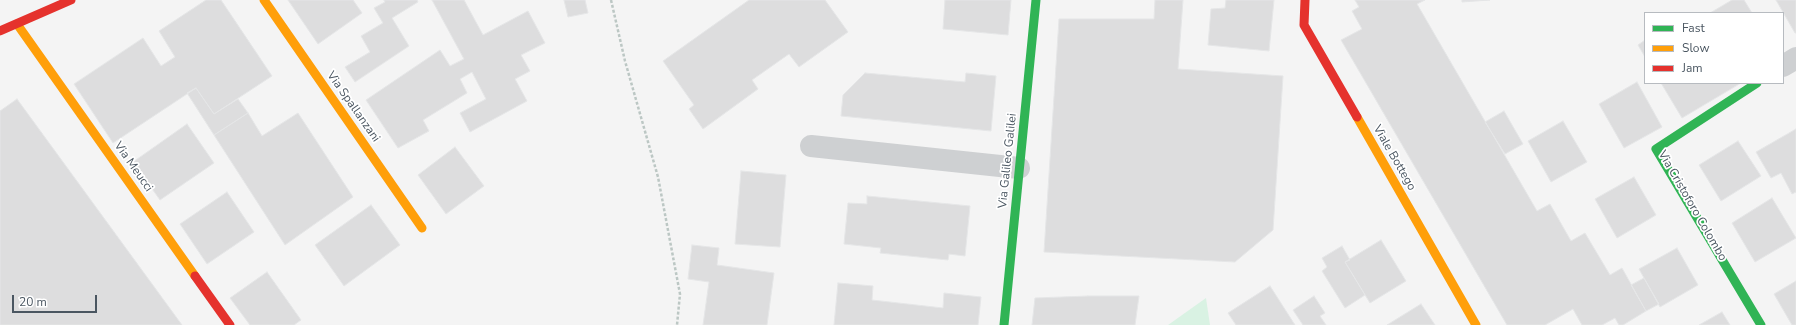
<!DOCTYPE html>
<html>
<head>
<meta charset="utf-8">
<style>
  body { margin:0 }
  #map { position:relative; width:1796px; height:325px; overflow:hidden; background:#f4f4f4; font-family:"Nunito Sans",sans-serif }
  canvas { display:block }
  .legend { position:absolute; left:1644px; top:12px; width:140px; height:72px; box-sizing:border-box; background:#fff; border:1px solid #b7bbc0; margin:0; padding:5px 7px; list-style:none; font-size:12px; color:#4a5661 }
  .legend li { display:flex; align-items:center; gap:8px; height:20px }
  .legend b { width:20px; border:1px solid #b7bbc0 }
  .scale { position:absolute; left:12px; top:295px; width:85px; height:18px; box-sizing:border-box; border:2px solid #4a5661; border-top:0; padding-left:5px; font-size:12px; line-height:14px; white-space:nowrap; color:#4a5661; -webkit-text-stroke:3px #fff; paint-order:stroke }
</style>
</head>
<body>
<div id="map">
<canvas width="1796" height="325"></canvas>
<ul class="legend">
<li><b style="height:5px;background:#30b455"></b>Fast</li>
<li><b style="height:5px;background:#ff9f0a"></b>Slow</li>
<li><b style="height:5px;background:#e5322d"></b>Jam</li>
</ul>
<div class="scale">20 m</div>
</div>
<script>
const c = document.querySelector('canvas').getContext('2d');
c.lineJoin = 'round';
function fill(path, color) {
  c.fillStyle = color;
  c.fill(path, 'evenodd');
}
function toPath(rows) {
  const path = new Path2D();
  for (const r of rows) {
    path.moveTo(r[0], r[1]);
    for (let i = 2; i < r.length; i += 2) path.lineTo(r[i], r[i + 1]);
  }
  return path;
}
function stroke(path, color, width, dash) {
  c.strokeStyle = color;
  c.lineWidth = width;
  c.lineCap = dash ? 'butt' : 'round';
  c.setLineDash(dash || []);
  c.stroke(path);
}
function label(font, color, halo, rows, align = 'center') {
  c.font = font + ' "Nunito Sans",sans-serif';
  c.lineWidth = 3.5;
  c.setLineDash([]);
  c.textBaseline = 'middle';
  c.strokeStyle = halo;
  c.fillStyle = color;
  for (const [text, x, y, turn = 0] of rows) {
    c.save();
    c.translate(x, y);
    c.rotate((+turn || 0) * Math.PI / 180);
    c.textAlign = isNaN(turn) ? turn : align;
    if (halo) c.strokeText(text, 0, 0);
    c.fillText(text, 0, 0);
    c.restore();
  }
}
fill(toPath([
  [1206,298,1210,325,1168,325]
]), '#d9f2e3');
const building = toPath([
  [206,0,221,0,272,76,214,114,196,88,113,143,74,84,143,38,161,66,175,57,159,31,206,0],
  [288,0,353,0,362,13,318,44,288,0],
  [384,0,417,0,418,2,392,18,409,46,355,82,345,67,370,52,361,36,383,23,374,8,385,2,384,0],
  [432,0,464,0,483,35,528,11,545,43,521,55,530,71,515,79,527,101,470,132,460,113,486,99,472,72,460,79,467,93,423,120,429,131,398,148,366,100,440,50,450,66,464,59,432,0],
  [564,0,585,0,588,13,568,17,564,0],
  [749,0,825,0,848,32,799,67,789,54,752,80,758,89,703,129,689,109,694,105,663,61,749,0],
  [945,0,1011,0,1008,35,943,29,945,0],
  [1155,0,1183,0,1178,69,1283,76,1273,230,1235,262,1044,252,1059,19,1154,19,1155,0],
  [1226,0,1274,0,1269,51,1208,45,1211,9,1225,8,1226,0],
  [1355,0,1425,0,1417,4,1537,211,1550,204,1571,241,1585,233,1610,275,1622,268,1646,311,1623,325,1619,325,1615,318,1602,325,1582,325,1573,309,1545,325,1507,325,1341,40,1362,29,1352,11,1359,7,1355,0],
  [1462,0,1490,0,1462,2,1462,0],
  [1732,0,1744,0,1752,13,1710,13,1732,0],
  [1776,0,1796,0,1796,33,1795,33,1776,0],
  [1645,40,1645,57,1638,45,1645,40],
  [865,73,965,82,966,73,996,76,991,131,841,116,843,95,865,73],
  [1637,82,1662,127,1624,148,1599,104,1637,82],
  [1661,83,1741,83,1682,118,1661,83],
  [196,88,214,114,238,99,248,113,214,135,187,93,196,88],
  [17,99,182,325,0,325,0,111,17,99],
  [1504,111,1523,144,1505,154,1485,122,1504,111],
  [248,113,262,136,298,113,353,197,285,245,214,135,248,113],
  [1563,121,1587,162,1551,182,1528,141,1563,121],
  [187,124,214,163,160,200,133,162,187,124],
  [1796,129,1796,192,1792,194,1781,173,1771,178,1756,152,1796,129],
  [1738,141,1761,176,1721,201,1699,165,1738,141],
  [455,147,484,186,446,214,418,175,455,147],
  [741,171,786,175,780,247,735,244,741,171],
  [1634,177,1656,215,1617,238,1595,199,1634,177],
  [227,192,254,232,207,264,180,224,227,192],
  [867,196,970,206,965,256,949,254,948,260,880,253,881,248,844,244,848,203,867,204,867,196],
  [1772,198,1796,238,1755,262,1732,223,1772,198],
  [371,205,400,245,344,286,315,245,371,205],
  [1381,240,1406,281,1370,303,1345,262,1381,240],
  [692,245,719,248,717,265,774,273,767,325,703,325,709,282,688,279,692,245],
  [1342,246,1350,260,1345,262,1365,295,1345,308,1322,271,1327,267,1322,258,1342,246],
  [1677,248,1698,285,1660,307,1639,269,1677,248],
  [267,272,301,320,294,325,250,325,230,298,267,272],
  [1644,278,1659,304,1646,311,1631,285,1644,278],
  [1796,281,1796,325,1792,325,1774,294,1796,281],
  [838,283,873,286,872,300,943,308,944,293,981,297,978,325,834,325,838,283],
  [1270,286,1295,325,1236,325,1228,313,1270,286],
  [1088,296,1139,296,1135,325,1032,325,1035,298,1088,296],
  [1314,296,1325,313,1320,316,1326,325,1303,325,1293,310,1314,296],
  [1421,304,1435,325,1387,325,1421,304],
  [1722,312,1730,325,1699,325,1722,312]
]);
fill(building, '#ddddde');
stroke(building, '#e5e6e7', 1);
stroke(toPath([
  [611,0,625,61,658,177,680,294,677,325]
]), '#bcc7c4', 2.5, [3, 2]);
stroke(toPath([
  [1783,66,1796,58],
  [811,146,1019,168]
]), '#ced0d2', 22);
stroke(toPath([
  [1757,83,1656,149,1761,325],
  [1004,325,1036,0]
]), '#30b455', 9);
stroke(toPath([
  [264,0,422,228],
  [17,24,195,276],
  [1357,117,1476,325]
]), '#ff9f0a', 9);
stroke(toPath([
  [1305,0,1304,25,1357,117],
  [0,31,71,0],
  [195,276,230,325]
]), '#e5322d', 9);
label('12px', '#4a5661', '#fff', [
  ["Via Spallanzani",353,107,55],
  ["Viale Bottego",1394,158,60],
  ["Via Galileo Galilei",1008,161,-84],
  ["Via Meucci",133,167,55],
  ["Via Cristoforo Colombo",1692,206,60]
]);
</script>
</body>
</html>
